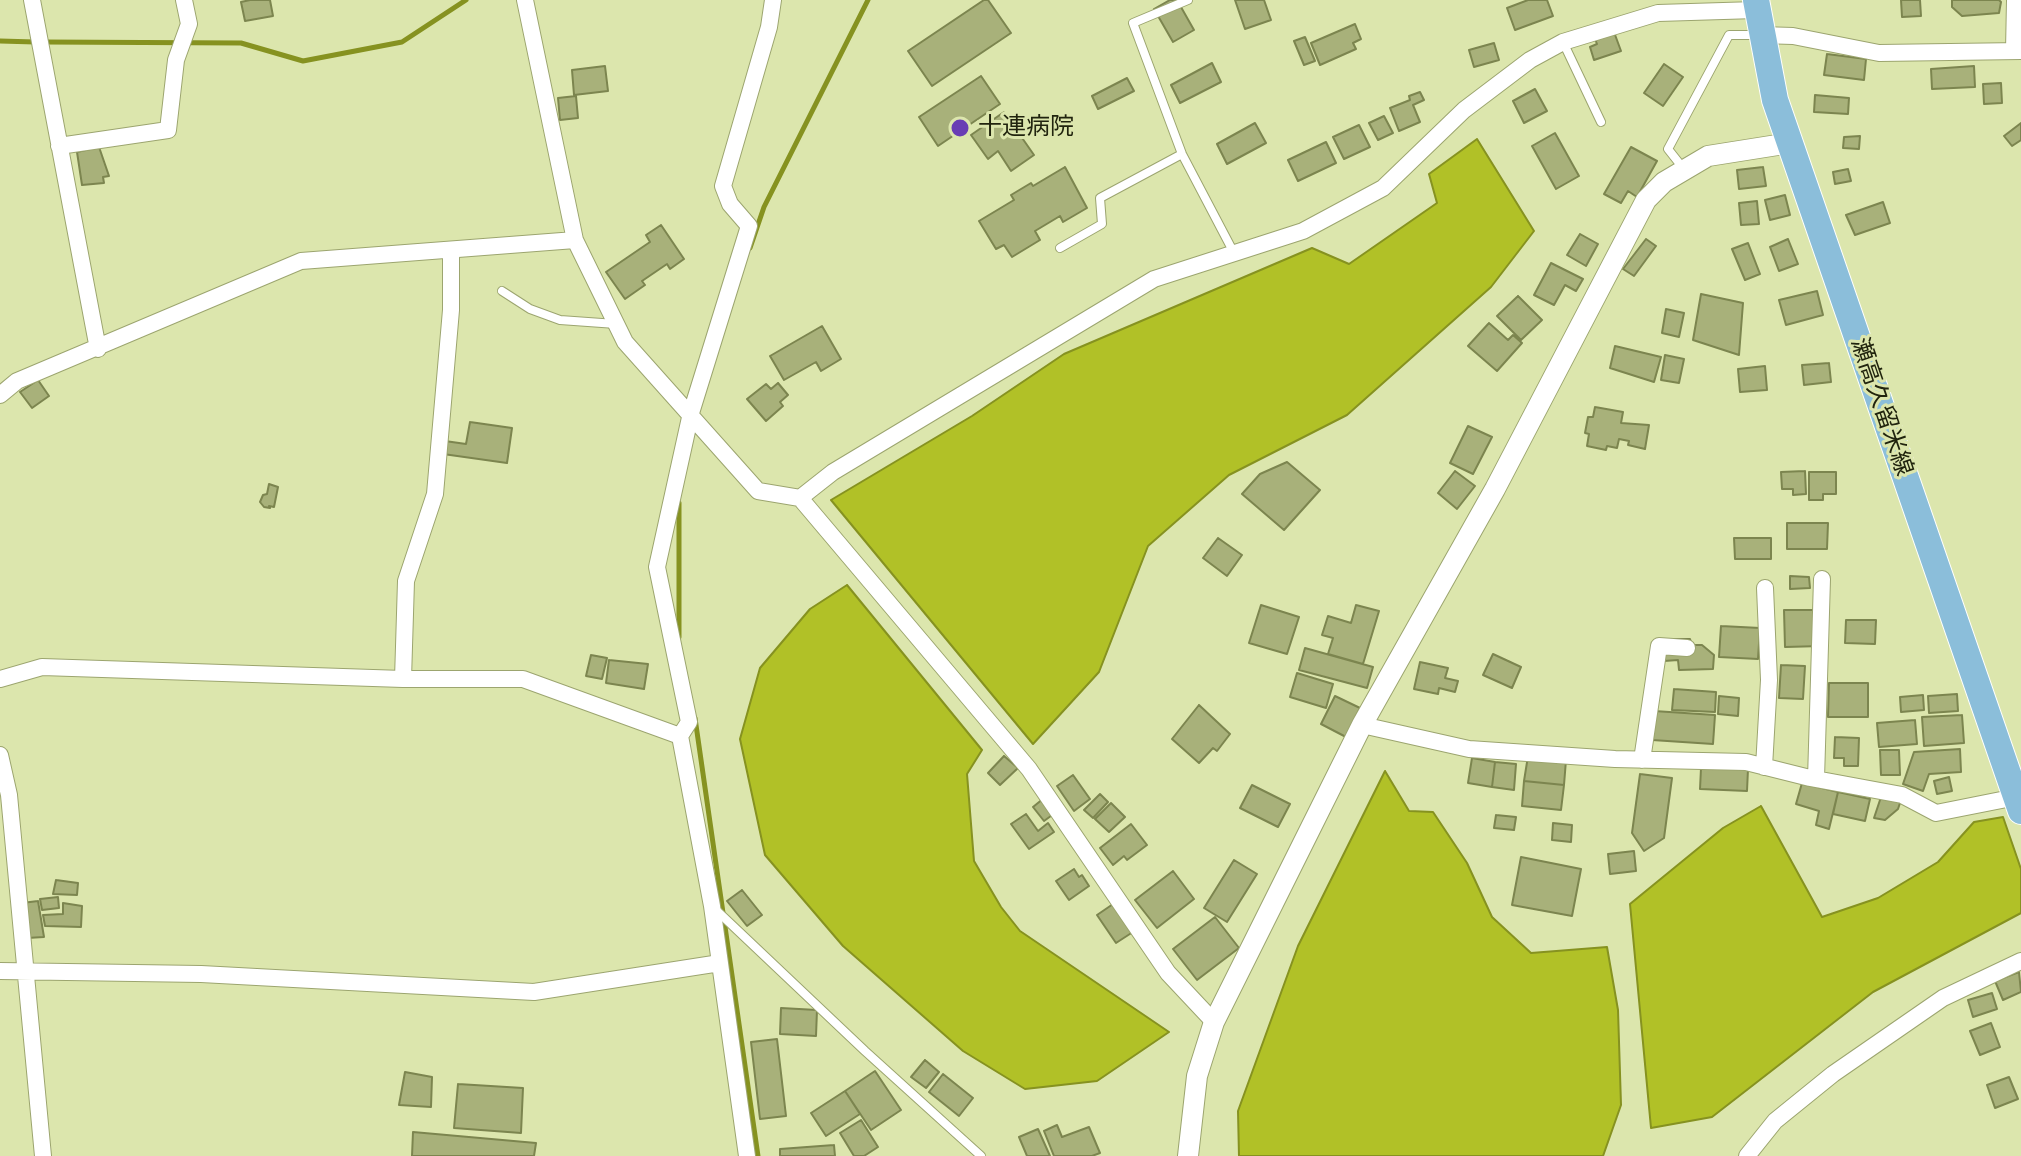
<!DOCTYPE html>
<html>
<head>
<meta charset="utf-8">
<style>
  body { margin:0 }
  canvas { display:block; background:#dce6ad }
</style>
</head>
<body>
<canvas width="2021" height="1156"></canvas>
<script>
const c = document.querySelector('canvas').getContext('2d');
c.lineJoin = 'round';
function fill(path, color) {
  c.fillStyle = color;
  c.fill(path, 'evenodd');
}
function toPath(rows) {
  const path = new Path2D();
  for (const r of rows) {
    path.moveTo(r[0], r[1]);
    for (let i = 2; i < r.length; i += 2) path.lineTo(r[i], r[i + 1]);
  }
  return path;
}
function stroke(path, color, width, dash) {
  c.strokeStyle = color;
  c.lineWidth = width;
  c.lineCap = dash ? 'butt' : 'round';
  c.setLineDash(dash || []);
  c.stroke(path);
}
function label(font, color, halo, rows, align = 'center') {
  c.font = font + ' "Archivo Narrow","Noto Sans JP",sans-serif';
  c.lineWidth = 6;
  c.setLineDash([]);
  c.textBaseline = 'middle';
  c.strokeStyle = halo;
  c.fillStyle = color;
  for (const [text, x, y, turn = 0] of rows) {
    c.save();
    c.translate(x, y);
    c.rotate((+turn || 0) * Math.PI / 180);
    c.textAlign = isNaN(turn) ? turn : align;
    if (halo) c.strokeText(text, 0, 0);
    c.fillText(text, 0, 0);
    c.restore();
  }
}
const water = toPath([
  [1477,139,1534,231,1491,287,1347,415,1229,475,1148,546,1099,672,1033,744,831,500,972,416,1064,354,1312,248,1349,264,1437,203,1429,174,1477,139],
  [847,585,982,750,967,774,974,861,1001,907,1020,931,1169,1032,1097,1081,1025,1089,963,1051,843,946,765,855,740,739,760,668,810,609,847,585],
  [1385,771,1409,811,1433,812,1467,863,1492,917,1531,953,1607,947,1618,1010,1621,1105,1603,1156,1239,1156,1238,1111,1298,946,1385,771],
  [1761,806,1822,917,1878,898,1938,862,1974,822,2003,817,2021,869,2021,913,1873,992,1712,1117,1651,1128,1630,904,1723,828,1761,806]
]);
fill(water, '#b1c127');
stroke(water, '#869220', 2);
stroke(toPath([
  [0,41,35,42],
  [45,42,241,43,303,61,402,42,466,0],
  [750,248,764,207,868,0],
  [679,503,679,637],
  [695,718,758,1156]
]), '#869220', 5);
const building = toPath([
  [250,0,270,0,273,16,245,21,241,2,250,0],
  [984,0,988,0,1011,33,932,86,908,51,984,0],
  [1170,0,1177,0,1194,30,1173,42,1154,9,1170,0],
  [1235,0,1264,0,1271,20,1245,29,1235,0],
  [1528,0,1547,0,1553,16,1515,30,1507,8,1528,0],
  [1901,0,1920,0,1921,16,1902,17,1901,0],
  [1952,0,1999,0,2001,2,1999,13,1962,16,1952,7,1952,0],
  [1355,24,1361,39,1353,43,1356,49,1320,65,1311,43,1355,24],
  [1614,32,1621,51,1594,60,1590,47,1597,44,1595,39,1614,32],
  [1305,37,1315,61,1304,65,1294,41,1305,37],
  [1494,43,1499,60,1474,67,1469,50,1494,43],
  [1827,54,1866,59,1864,80,1824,75,1827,54],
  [1212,63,1221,82,1180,103,1171,85,1212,63],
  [1664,64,1683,77,1663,106,1644,93,1664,64],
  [605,66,608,91,574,95,572,70,605,66],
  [1974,66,1975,87,1932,89,1931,69,1974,66],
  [981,76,1000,104,938,146,919,117,981,76],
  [1127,78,1134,91,1098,109,1092,96,1127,78],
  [2001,83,2002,103,1984,104,1983,84,2001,83],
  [1535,89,1547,111,1524,123,1513,101,1535,89],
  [1420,92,1424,100,1413,105,1420,122,1399,131,1390,108,1410,100,1409,96,1420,92],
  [1815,95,1849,98,1848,114,1814,112,1815,95],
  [576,96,578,118,560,120,558,98,576,96],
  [1004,112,1034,155,1011,171,998,151,988,159,971,135,1004,112],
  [1384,116,1393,133,1378,140,1369,123,1384,116],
  [1255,123,1266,143,1227,164,1217,144,1255,123],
  [2021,123,2021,140,2012,146,2004,136,2021,123],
  [1359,125,1370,147,1344,159,1333,137,1359,125],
  [1555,133,1579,176,1556,189,1532,146,1555,133],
  [1860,136,1859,149,1843,148,1844,137,1860,136],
  [1326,142,1336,163,1298,181,1288,160,1326,142],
  [99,147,109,176,103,177,104,183,82,185,77,152,99,147],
  [1631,147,1657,161,1637,197,1628,191,1621,203,1604,194,1631,147],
  [1065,167,1087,208,1063,222,1060,216,1035,231,1040,240,1012,257,1004,245,996,249,979,221,1014,200,1011,195,1031,183,1033,186,1065,167],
  [1763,167,1766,186,1739,189,1737,170,1763,167],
  [1848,169,1851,181,1835,184,1833,172,1848,169],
  [1785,195,1790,215,1770,220,1765,200,1785,195],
  [1757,201,1759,224,1741,225,1739,203,1757,201],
  [1883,202,1890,223,1855,235,1846,215,1883,202],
  [661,225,684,259,670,269,667,264,642,281,645,285,625,299,606,272,650,242,646,235,661,225],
  [1580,234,1598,244,1586,266,1567,255,1580,234],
  [1646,239,1656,246,1634,276,1623,269,1646,239],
  [1788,239,1798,264,1779,271,1770,247,1788,239],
  [1748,243,1760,274,1745,280,1732,249,1748,243],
  [1551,263,1583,279,1576,291,1565,285,1554,305,1534,295,1551,263],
  [1817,291,1823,315,1786,325,1779,300,1817,291],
  [1701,294,1743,303,1739,355,1693,340,1701,294],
  [1518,296,1542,320,1521,340,1497,316,1518,296],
  [1666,309,1684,313,1679,337,1662,333,1666,309],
  [1489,323,1508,340,1513,335,1522,343,1497,371,1468,346,1489,323],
  [822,326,841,359,821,371,816,362,784,380,770,356,822,326],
  [1615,346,1661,357,1654,382,1610,368,1615,346],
  [1665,355,1684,359,1679,383,1661,380,1665,355],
  [1829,363,1831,382,1804,385,1802,365,1829,363],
  [1765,366,1767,390,1740,392,1738,369,1765,366],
  [38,380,49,396,32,408,20,392,38,380],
  [778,383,788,395,780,402,783,406,766,421,747,399,766,384,771,389,778,383],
  [1595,407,1623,412,1621,423,1649,425,1645,449,1628,445,1629,441,1619,439,1617,448,1607,446,1606,450,1587,446,1589,434,1585,433,1588,417,1593,417,1595,407],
  [470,422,512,428,507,463,443,454,445,441,466,444,470,422],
  [1468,426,1492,437,1473,474,1450,463,1468,426],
  [1287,462,1320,490,1284,530,1242,494,1260,474,1287,462],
  [1455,471,1475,486,1457,509,1438,493,1455,471],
  [1805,471,1806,494,1793,495,1793,489,1782,489,1781,472,1805,471],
  [1809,472,1836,472,1836,494,1823,494,1823,500,1809,500,1809,472],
  [269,484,278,487,274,507,269,506,270,508,264,507,260,502,263,495,267,494,269,484],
  [1787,523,1828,523,1827,549,1787,549,1787,523],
  [1218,538,1242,555,1227,576,1203,558,1218,538],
  [1734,538,1771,538,1771,559,1735,559,1734,538],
  [1790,576,1809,577,1810,588,1790,589,1790,576],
  [1261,605,1299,617,1287,654,1249,643,1261,605],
  [1356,605,1379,611,1363,664,1328,654,1333,638,1322,635,1328,616,1351,623,1356,605],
  [1784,610,1822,610,1822,646,1785,647,1784,610],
  [1846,620,1876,620,1875,644,1845,643,1846,620],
  [1721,626,1760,628,1758,659,1719,657,1721,626],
  [1666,639,1690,639,1692,645,1702,645,1714,655,1713,669,1679,670,1678,660,1664,661,1666,639],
  [1305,648,1373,667,1367,688,1299,670,1305,648],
  [1493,654,1521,667,1512,688,1483,675,1493,654],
  [591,655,607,658,602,679,586,676,591,655],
  [609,660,648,664,644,689,606,683,609,660],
  [1420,662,1448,668,1445,678,1458,681,1455,692,1439,688,1438,694,1414,689,1420,662],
  [1781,665,1805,666,1803,699,1779,698,1781,665],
  [1297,673,1333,684,1326,708,1290,697,1297,673],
  [1829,683,1868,683,1868,717,1828,717,1829,683],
  [1674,689,1716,692,1715,712,1672,710,1674,689],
  [1957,694,1958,711,1929,713,1928,696,1957,694],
  [1923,695,1924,710,1901,712,1900,697,1923,695],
  [1335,696,1360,708,1346,737,1321,724,1335,696],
  [1719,696,1739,698,1738,716,1718,714,1719,696],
  [1199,705,1230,734,1217,751,1213,748,1199,763,1172,739,1199,705],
  [1654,711,1715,715,1713,744,1652,740,1654,711],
  [1962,715,1964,743,1924,746,1922,717,1962,715],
  [1915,720,1917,744,1879,747,1877,723,1915,720],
  [1835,737,1859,738,1858,766,1844,766,1844,758,1834,758,1835,737],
  [1960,749,1961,772,1929,774,1923,791,1903,784,1914,752,1960,749],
  [1880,750,1899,750,1900,775,1881,775,1880,750],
  [1004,756,1018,768,1000,785,988,773,1004,756],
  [1528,756,1566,760,1564,785,1524,781,1528,756],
  [1472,758,1495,762,1492,787,1468,783,1472,758],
  [1495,762,1516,764,1514,790,1492,787,1495,762],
  [1701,768,1748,769,1747,791,1700,789,1701,768],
  [1640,774,1672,778,1664,838,1644,851,1632,833,1640,774],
  [1073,775,1090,799,1074,811,1057,786,1073,775],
  [1949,777,1952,791,1937,794,1934,781,1949,777],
  [1524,781,1564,785,1561,810,1522,806,1524,781],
  [1802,783,1838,792,1829,829,1816,825,1819,811,1796,804,1802,783],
  [1252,785,1290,804,1278,827,1240,808,1252,785],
  [1838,792,1870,799,1865,821,1833,814,1838,792],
  [1100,794,1108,802,1093,818,1084,810,1100,794],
  [1881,797,1901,800,1898,809,1885,820,1874,818,1881,797],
  [1044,798,1055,813,1044,821,1033,807,1044,798],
  [1111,803,1125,817,1109,832,1095,819,1111,803],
  [1026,814,1038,831,1048,823,1054,832,1029,849,1011,824,1026,814],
  [1496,815,1516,817,1514,830,1494,828,1496,815],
  [1553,823,1572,825,1571,842,1552,840,1553,823],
  [1131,824,1147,845,1127,860,1124,856,1113,865,1100,848,1131,824],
  [1634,851,1636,871,1610,874,1608,854,1634,851],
  [1521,857,1581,869,1572,916,1512,905,1521,857],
  [1234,860,1257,874,1227,922,1204,908,1234,860],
  [1074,869,1079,877,1082,875,1089,886,1069,900,1056,881,1074,869],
  [1173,871,1194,899,1157,928,1135,900,1173,871],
  [56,880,78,883,77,895,53,894,56,880],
  [742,890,762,915,747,926,727,901,742,890],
  [58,897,59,908,42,910,40,899,58,897],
  [38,901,44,937,27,938,22,903,38,901],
  [1116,902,1136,930,1116,943,1097,915,1116,902],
  [63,903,82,906,81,927,45,926,43,915,63,914,63,903],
  [1215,917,1239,948,1197,980,1173,949,1215,917],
  [2019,972,2021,992,2003,1000,1995,981,2019,972],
  [1992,993,1997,1009,1973,1017,1968,1000,1992,993],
  [781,1008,817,1010,816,1036,780,1034,781,1008],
  [1991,1023,2000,1047,1980,1055,1970,1031,1991,1023],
  [777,1039,786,1116,760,1119,751,1042,777,1039],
  [925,1060,939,1072,926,1088,911,1077,925,1060],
  [875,1071,901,1110,871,1130,845,1091,875,1071],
  [405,1072,432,1077,431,1107,399,1105,405,1072],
  [943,1074,973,1098,959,1116,929,1092,943,1074],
  [2009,1077,2018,1099,1995,1108,1987,1085,2009,1077],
  [458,1084,523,1088,521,1133,454,1128,458,1084],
  [845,1091,860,1114,826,1136,811,1113,845,1091],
  [861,1120,878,1147,864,1156,854,1156,840,1133,861,1120],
  [1057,1125,1062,1137,1089,1127,1100,1153,1092,1156,1054,1156,1044,1131,1057,1125],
  [1038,1129,1050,1156,1027,1156,1019,1137,1038,1129],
  [413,1132,536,1143,534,1156,412,1156,413,1132],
  [834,1145,835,1156,780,1156,780,1149,834,1145]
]);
fill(building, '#a8b17a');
stroke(building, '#7c854f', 2);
const service = toPath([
  [1188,0,1133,23,1182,154,1234,253],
  [1563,42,1601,122],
  [1683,168,1668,149,1729,35,1758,35],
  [1060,248,1102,224,1100,198,1182,154],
  [502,291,530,309,560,320,616,324],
  [715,909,865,1051,981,1156]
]);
const minor = toPath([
  [32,0,98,349],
  [525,0,575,240,625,342,758,491,800,498,1029,769,1168,973,1214,1022],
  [1761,35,1793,36,1879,53,2021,51],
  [2014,51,2015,0],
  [59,146,168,130,176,60,189,24,184,0],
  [0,395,17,381,301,261,575,240],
  [800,498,833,472,1154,279,1303,231,1383,188,1464,110,1530,60,1563,42,1658,13,1756,10],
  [0,679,42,667,403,679,523,679,680,736],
  [403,679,406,581,435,494,451,310,451,250],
  [1362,725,1469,749,1615,759,1746,762,1810,778,1902,795,1936,813,2021,796],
  [0,755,9,795,43,1156],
  [1642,760,1659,646,1687,648],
  [1764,767,1769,680,1765,588],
  [1816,779,1822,579],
  [0,971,201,974,534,992,720,963],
  [747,1156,712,906,680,736,689,722,657,567,691,413,749,226,730,204,723,186,769,27,773,0],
  [1747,1156,1775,1121,1833,1074,1943,998,2021,961]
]);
const tertiary = toPath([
  [1188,1156,1197,1076,1214,1022,1362,725,1495,489,1646,200,1664,182,1708,156,1790,143]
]);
const primary = toPath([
  [1756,0,1775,100,2021,811]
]);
stroke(service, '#9ca56f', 10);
stroke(minor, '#9ca56f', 18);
stroke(tertiary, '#9ca56f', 22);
stroke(primary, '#fff', 28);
stroke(service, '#fff', 8);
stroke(minor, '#fff', 16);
stroke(tertiary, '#fff', 20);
stroke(primary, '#8bbeda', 26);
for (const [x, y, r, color] of [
  [960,128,10,"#693db4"]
]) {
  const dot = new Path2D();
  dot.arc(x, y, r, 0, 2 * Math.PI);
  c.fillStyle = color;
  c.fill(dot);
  stroke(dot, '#dce6ad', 3);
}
label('24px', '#21240e', '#dce6ad', [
  ["十連病院",978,128]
], 'left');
label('24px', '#21240e', '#dce6ad', [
  ["瀬高久留米線",1881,407,71]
]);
</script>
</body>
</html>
